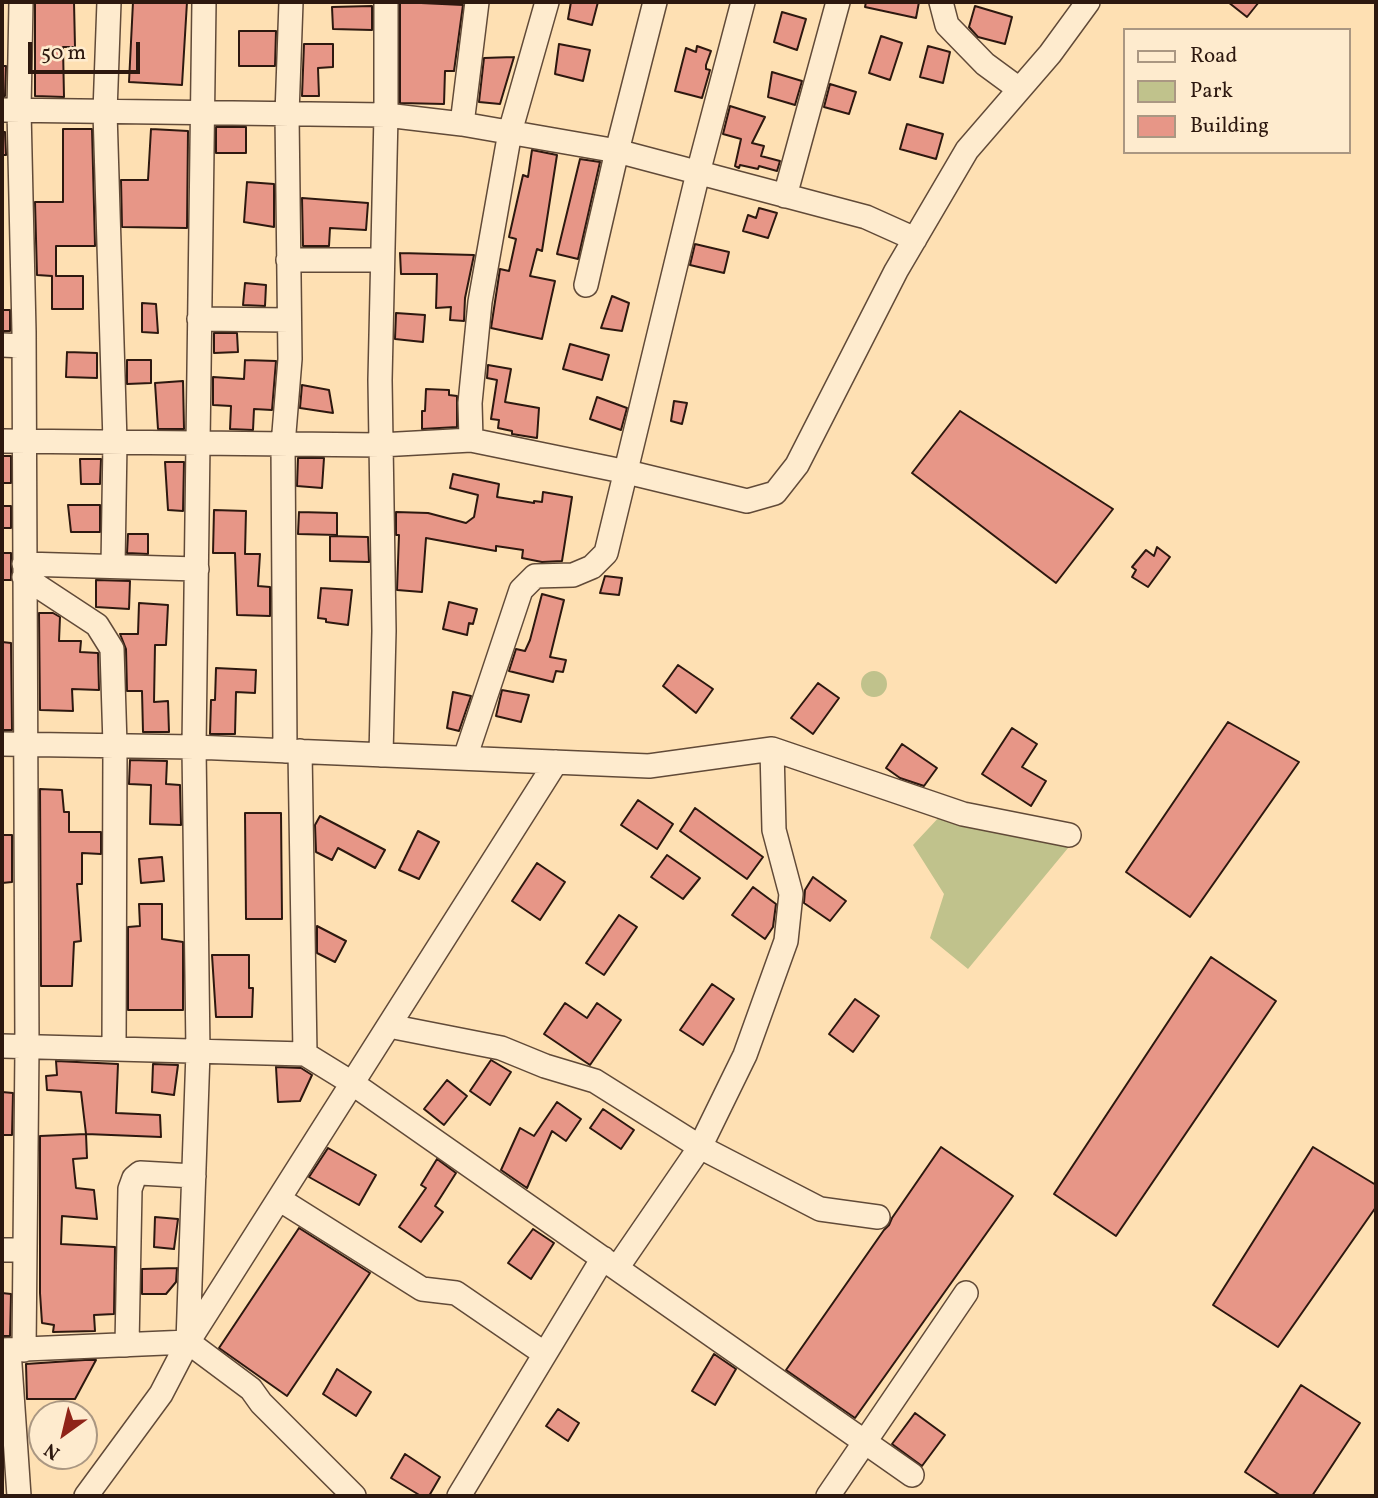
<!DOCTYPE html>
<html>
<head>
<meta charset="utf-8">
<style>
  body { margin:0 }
  #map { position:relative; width:1378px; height:1498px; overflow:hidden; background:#fee0b3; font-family:Vollkorn,serif }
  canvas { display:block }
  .frame { position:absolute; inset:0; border:4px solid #2d180f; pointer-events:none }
  .legend { position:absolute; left:1123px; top:28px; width:228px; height:126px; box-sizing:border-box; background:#feebce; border:2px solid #aa9782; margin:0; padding:9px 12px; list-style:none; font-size:21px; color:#2d180f }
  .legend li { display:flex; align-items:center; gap:14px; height:35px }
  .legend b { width:35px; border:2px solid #aa9782 }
  .north { position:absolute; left:28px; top:1400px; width:70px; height:70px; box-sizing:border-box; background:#feebce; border:2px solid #aa9782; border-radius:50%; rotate:214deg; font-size:19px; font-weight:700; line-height:28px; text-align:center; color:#2d180f }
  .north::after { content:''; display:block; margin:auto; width:24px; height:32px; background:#8f2418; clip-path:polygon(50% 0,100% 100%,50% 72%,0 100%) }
  .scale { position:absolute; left:28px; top:42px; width:112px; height:32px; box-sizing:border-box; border:4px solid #2d180f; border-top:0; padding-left:9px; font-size:21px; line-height:24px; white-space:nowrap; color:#2d180f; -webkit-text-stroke:5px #feebce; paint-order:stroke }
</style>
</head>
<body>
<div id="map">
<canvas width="1378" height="1498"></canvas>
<div class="frame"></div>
<ul class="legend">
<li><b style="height:9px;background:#feebce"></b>Road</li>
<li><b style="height:19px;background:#c0c28c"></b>Park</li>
<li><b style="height:19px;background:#e79687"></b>Building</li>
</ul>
<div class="north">N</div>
<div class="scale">50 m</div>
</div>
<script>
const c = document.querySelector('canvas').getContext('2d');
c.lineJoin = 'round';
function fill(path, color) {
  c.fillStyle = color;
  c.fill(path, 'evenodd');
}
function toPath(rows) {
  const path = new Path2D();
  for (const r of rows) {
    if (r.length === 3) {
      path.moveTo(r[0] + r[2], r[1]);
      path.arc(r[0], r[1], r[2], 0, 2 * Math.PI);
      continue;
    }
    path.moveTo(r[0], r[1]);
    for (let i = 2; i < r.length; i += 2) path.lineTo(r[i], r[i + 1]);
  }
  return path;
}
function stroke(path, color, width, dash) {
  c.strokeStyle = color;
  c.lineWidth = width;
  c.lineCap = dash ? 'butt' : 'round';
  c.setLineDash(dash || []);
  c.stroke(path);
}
fill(toPath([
  [874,684,13],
  [942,814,1073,842,968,969,930,938,944,894,913,845]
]), '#c0c28c');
const building = toPath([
  [35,2,74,2,75,47,63,47,64,97,35,96,35,2],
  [133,2,187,2,182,85,129,82,133,2],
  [400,2,463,5,454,71,445,71,444,104,400,103,400,2],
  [571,2,598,2,592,25,568,19,571,2],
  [866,2,919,2,916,18,865,7,866,2],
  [1228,2,1259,2,1247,17,1228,2],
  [372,6,372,30,333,29,332,7,372,6],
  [975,6,1012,17,1005,44,978,37,969,27,975,6],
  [782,12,806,19,797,50,774,42,782,12],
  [239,31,276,31,275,66,239,66,239,31],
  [881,36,902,43,890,80,869,73,881,36],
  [304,44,333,44,333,67,318,68,319,96,302,96,304,44],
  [559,44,590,50,583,81,555,74,559,44],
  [697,46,711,51,706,65,706,69,710,70,702,98,675,91,686,48,696,52,697,46],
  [928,46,950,52,943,83,920,77,928,46],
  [514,57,500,104,479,102,484,58,514,57],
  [2,66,6,66,5,96,2,96,2,66],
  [772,72,802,81,795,105,768,97,772,72],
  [830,84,856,92,849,114,824,107,830,84],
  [730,106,765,117,752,143,764,146,761,156,780,161,777,171,759,166,758,169,740,165,739,168,735,166,741,139,723,134,730,106],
  [907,124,943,134,936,159,900,149,907,124],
  [216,127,246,127,246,153,216,153,216,127],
  [63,129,92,129,95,246,56,246,56,276,83,276,83,309,52,309,52,276,37,275,35,202,63,202,63,129],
  [151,129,188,131,187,228,122,227,121,180,148,180,151,129],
  [2,132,5,132,6,155,2,155,2,132],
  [532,150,557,155,542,251,537,249,530,276,555,281,542,339,491,328,500,269,509,271,516,239,509,237,523,175,528,177,532,150],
  [580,159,600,162,578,259,557,254,580,159],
  [247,182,274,184,274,227,244,222,247,182],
  [302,198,368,203,366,230,330,228,329,246,303,246,302,198],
  [759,208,777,213,768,238,743,231,748,215,756,218,759,208],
  [695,244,729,252,724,273,690,265,695,244],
  [400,253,474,255,465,298,464,321,450,320,451,307,436,308,437,274,401,274,400,253],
  [245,283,266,285,265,306,243,305,245,283],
  [612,296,629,303,622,331,601,328,612,296],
  [142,303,156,304,158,333,142,332,142,303],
  [2,310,10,310,10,331,2,331,2,310],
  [396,313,425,315,423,342,395,339,396,313],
  [214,333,237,333,238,352,214,353,214,333],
  [570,344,609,355,602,380,563,369,570,344],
  [67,352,97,353,97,378,66,377,67,352],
  [127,360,151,360,151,383,127,384,127,360],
  [245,360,276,361,272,410,254,409,253,430,230,429,231,406,213,405,213,377,244,379,245,360],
  [488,365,511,369,505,402,539,408,537,438,512,434,512,431,498,428,499,420,491,419,497,380,487,378,488,365],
  [183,381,184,429,158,429,155,383,183,381],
  [302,385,329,390,333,413,300,408,302,385],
  [426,389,449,390,449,395,457,396,457,427,422,429,422,411,425,411,426,389],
  [597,397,627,408,621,430,590,419,597,397],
  [674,401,687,403,682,424,671,421,674,401],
  [960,411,1113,509,1056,583,912,473,960,411],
  [2,456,11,456,11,483,2,483,2,456],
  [298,458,324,458,322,488,297,486,298,458],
  [80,459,101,459,100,484,81,484,80,459],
  [165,462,184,462,183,511,168,510,165,462],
  [453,474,499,484,497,497,534,503,534,501,542,502,543,492,572,497,562,561,542,562,522,558,523,550,496,546,496,551,426,538,422,592,397,590,399,535,396,535,396,512,428,513,466,523,474,517,478,495,450,488,453,474],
  [68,505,100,505,100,532,71,532,68,505],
  [2,506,11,506,11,528,2,528,2,506],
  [214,510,246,511,245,554,260,554,258,586,270,587,270,616,237,615,235,553,213,553,214,510],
  [299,512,337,513,337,535,298,534,299,512],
  [128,534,148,534,148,554,127,553,128,534],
  [330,536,368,537,369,562,330,561,330,536],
  [1157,547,1170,557,1148,587,1132,577,1136,570,1132,567,1146,550,1154,556,1157,547],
  [2,553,11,553,11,580,2,580,2,553],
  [605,576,622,578,619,595,600,593,605,576],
  [96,580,130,581,129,609,96,607,96,580],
  [321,588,352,590,348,625,326,622,326,619,318,618,321,588],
  [542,594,564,600,550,657,566,660,563,672,556,671,553,682,509,671,516,649,525,651,530,640,542,594],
  [449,602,477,609,473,624,469,623,467,635,443,629,449,602],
  [139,603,168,605,166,645,155,645,154,702,168,701,169,732,143,732,142,691,127,691,126,649,120,634,138,634,139,603],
  [39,613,53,613,60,617,59,641,81,641,80,652,98,653,99,690,72,689,73,711,40,710,39,613],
  [2,642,11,643,12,730,2,730,2,642],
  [678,665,713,689,696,713,663,686,678,665],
  [216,668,256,670,255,693,236,692,235,734,210,734,211,700,215,700,216,668],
  [818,683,839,698,813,734,791,718,818,683],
  [502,690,529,695,521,722,496,716,502,690],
  [453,692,471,696,459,731,447,728,453,692],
  [1228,722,1299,762,1190,917,1126,872,1228,722],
  [1012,728,1037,744,1022,767,1046,781,1031,806,982,774,1012,728],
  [902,744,937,768,924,786,900,778,886,768,902,744],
  [130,760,167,761,166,784,180,785,181,825,150,824,151,785,129,784,130,760],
  [40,789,62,790,64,812,69,812,69,832,101,832,101,854,82,853,82,884,77,884,81,941,74,942,72,986,41,986,40,789],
  [638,800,673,824,657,849,621,825,638,800],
  [695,808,763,857,747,879,680,831,695,808],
  [245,813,281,813,282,919,246,919,245,813],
  [320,816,385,850,375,868,338,848,332,860,316,852,315,825,320,816],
  [418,831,439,842,419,879,399,870,418,831],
  [2,835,12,835,12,882,2,883,2,835],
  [667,855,700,878,683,899,651,877,667,855],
  [162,857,164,881,141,883,139,859,162,857],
  [537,863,565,882,540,920,512,901,537,863],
  [813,877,846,901,830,921,804,903,805,890,813,877],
  [753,887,776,904,773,927,765,939,732,915,753,887],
  [139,904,162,904,162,939,183,942,183,1010,128,1010,128,927,140,926,139,904],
  [619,915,637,927,604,975,586,963,619,915],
  [317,926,346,941,335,962,317,953,317,926],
  [212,955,249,955,249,988,253,988,252,1017,216,1017,212,955],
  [1211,957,1276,1001,1116,1236,1054,1194,1211,957],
  [712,984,734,999,703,1045,680,1030,712,984],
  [855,999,879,1016,853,1052,829,1034,855,999],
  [565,1003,587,1018,597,1003,621,1020,590,1065,544,1034,565,1003],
  [491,1060,511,1072,490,1105,470,1091,491,1060],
  [56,1061,118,1064,116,1113,160,1115,161,1137,86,1134,81,1092,47,1090,46,1076,57,1075,56,1061],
  [153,1064,178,1065,174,1095,152,1092,153,1064],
  [276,1067,301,1068,312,1075,300,1101,278,1102,276,1067],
  [447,1080,467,1096,444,1125,424,1109,447,1080],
  [2,1092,13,1093,12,1135,2,1135,2,1092],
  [557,1102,581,1119,566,1141,552,1131,527,1188,501,1170,520,1128,534,1136,557,1102],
  [603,1109,634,1130,621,1149,590,1128,603,1109],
  [86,1134,87,1158,73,1159,76,1188,94,1190,97,1219,62,1216,61,1244,115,1247,114,1314,94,1315,95,1331,53,1332,54,1325,42,1323,40,1293,40,1136,86,1134],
  [941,1147,1013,1196,855,1418,786,1370,884,1230,889,1225,892,1218,941,1147],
  [1313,1147,1376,1185,1376,1207,1278,1347,1213,1305,1313,1147],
  [328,1148,376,1175,359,1205,309,1177,328,1148],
  [437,1159,456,1173,435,1206,443,1212,421,1242,399,1227,426,1188,421,1185,437,1159],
  [155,1217,178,1219,174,1249,154,1247,155,1217],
  [299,1228,370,1273,287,1396,219,1348,299,1228],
  [533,1229,554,1243,531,1279,508,1263,533,1229],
  [177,1268,176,1282,166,1294,142,1294,142,1269,177,1268],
  [2,1293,11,1294,10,1336,2,1336,2,1293],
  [714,1354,736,1369,715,1405,692,1391,714,1354],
  [85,1360,96,1360,75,1399,27,1399,26,1364,85,1360],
  [337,1369,371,1392,356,1416,323,1394,337,1369],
  [1301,1385,1360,1423,1312,1496,1281,1496,1245,1472,1301,1385],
  [558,1409,579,1423,568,1441,546,1426,558,1409],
  [915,1413,945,1435,922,1466,892,1444,915,1413],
  [405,1454,440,1477,429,1496,421,1496,391,1478,405,1454]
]);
fill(building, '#e79687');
stroke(building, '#2d180f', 2);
const minor = toPath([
  [21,2,19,110,24,332,27,1047,24,1350],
  [109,2,105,112,115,442,113,566],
  [941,2,947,25,985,64,1019,89],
  [2,110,386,115,462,124,617,151,866,217,915,239],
  [462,124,477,2],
  [785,196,838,2],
  [288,260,382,260],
  [586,285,617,151,655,2],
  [199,319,289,320],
  [2,345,24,346],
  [471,440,470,403,480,302,510,132,547,2],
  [2,441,198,443,204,2],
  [24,564,197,569],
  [24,577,97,625,112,649,115,745,114,1049],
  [2,744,194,747,198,443,380,445,471,440,627,472,747,501,775,493,797,465,896,271,967,150,1050,54,1088,2],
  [772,749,963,814,1069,835],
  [285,751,283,445,290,359,287,114,291,2],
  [300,751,305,1054],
  [381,755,384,631,380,380,386,115,386,2],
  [465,758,521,590,535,576,573,575,592,567,606,553,698,173,743,2],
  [389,1026,501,1048,545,1066,595,1081,700,1147,820,1209,878,1217],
  [2,1046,305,1054,352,1083,912,1475],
  [279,1199,422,1289,456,1293,545,1354],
  [2,1250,25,1250],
  [188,1342,251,1389,261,1403,354,1496],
  [127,1345,130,1189,134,1178,140,1173,194,1176],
  [2,1350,188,1342,198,1052,194,747,649,766,772,749,774,830,791,894,786,941,745,1055,700,1147,617,1268],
  [9,1350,19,1496],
  [86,1496,161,1394,188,1342,556,762],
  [459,1496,603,1258],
  [828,1496,966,1293]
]);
stroke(minor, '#614a38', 26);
stroke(minor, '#feebce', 23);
</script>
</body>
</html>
